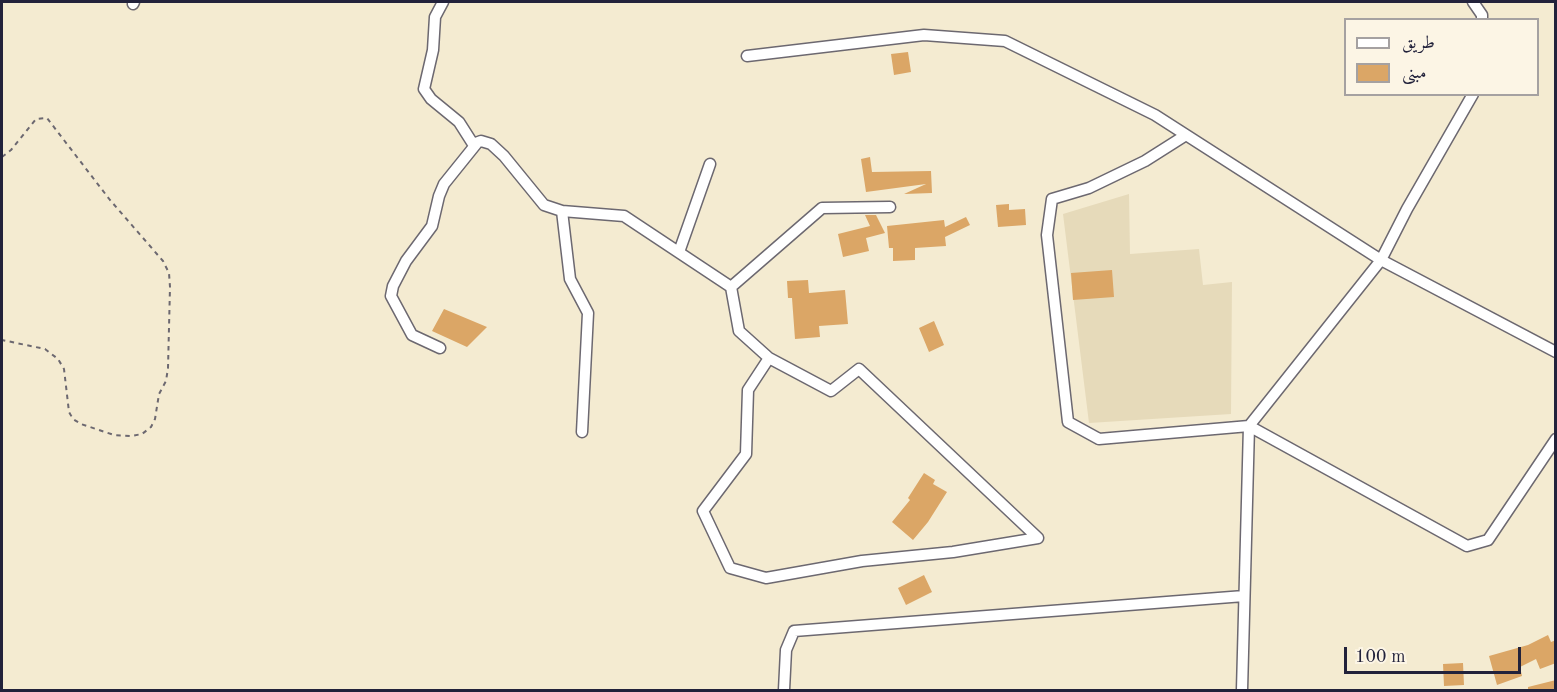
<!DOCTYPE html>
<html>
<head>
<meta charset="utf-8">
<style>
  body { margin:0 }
  #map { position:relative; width:1557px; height:692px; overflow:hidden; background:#f4ebd1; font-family:"Old Standard TT",Amiri,serif }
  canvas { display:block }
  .frame { position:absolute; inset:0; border:3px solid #22223b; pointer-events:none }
  .legend { position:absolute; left:1344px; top:18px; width:195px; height:78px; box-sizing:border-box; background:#fcf5e5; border:2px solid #a5a1a1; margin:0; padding:8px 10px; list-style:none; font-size:18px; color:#22223b }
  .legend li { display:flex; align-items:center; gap:12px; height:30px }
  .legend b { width:30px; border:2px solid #a5a1a1 }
  .scale { position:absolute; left:1344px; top:647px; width:177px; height:27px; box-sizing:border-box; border:3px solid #22223b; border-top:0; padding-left:8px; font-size:18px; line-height:21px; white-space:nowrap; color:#22223b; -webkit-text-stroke:4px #fcf5e5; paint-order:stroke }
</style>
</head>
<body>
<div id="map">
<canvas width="1557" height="692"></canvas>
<div class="frame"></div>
<ul class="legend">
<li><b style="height:8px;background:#fff"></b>طريق</li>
<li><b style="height:16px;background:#dba666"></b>مبنى</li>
</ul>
<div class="scale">100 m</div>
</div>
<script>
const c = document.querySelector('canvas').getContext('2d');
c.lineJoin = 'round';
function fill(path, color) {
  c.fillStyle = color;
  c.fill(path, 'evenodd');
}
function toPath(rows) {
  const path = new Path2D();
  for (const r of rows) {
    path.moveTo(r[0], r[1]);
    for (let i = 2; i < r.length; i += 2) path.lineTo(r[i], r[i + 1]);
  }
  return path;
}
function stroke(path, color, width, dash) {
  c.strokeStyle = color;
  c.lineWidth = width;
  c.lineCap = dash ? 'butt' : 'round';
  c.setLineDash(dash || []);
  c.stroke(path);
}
fill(toPath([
  [1129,194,1130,254,1199,249,1203,285,1232,282,1231,414,1089,423,1063,214]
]), '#e6daba');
fill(toPath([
  [908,52,911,72,894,75,891,54],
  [870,157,872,172,931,171,932,193,904,194,926,184,866,192,861,159],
  [1009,204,1009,210,1025,209,1026,225,998,227,996,205],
  [865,215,876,215,885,233,866,238,869,251,843,257,838,234,870,226],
  [966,217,970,225,945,237,946,246,915,248,915,260,893,261,893,248,889,248,887,226,944,220,945,227],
  [1112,270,1114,297,1073,300,1071,273],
  [808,280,809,293,845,290,848,324,819,326,820,337,795,339,792,298,788,298,787,281],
  [444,309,487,327,467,347,432,331],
  [934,321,944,345,929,352,919,328],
  [924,473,935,480,933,484,947,492,928,522,913,540,892,522,910,500,908,498],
  [924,575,932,592,906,605,898,588],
  [1548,635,1551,642,1556,640,1556,663,1540,669,1536,659,1520,667,1522,676,1497,685,1489,656,1528,645],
  [1463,663,1464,685,1444,686,1443,664],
  [1556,680,1556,690,1528,690,1528,687]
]), '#dba666');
const minor = toPath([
  [443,2,435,17,433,50,424,89,431,99,459,122,473,144,481,141,491,144,504,156,544,205,562,211,624,216,731,287,739,331,769,358,831,391,859,369,1038,538],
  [1473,2,1482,15,1482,20],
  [133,4,134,2],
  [747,56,924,35,1005,41,1155,115,1381,260,1556,352],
  [1186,135,1145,161,1089,188,1052,199,1047,235,1068,422,1099,439,1249,426,1467,546,1488,540,1556,439],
  [562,211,570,279,588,313,582,432],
  [679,252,710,164],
  [731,287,822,208,890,207],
  [440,348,412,335,391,296,393,286,406,261,432,226,439,196,444,184,477,143],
  [769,358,748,390,746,454,703,511,730,568,766,578,862,561,953,552,1038,538],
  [784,690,786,650,794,631,1244,596],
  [1242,690,1249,426,1381,260,1407,209,1473,94]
]);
stroke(minor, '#6c6870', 13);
stroke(toPath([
  [2,157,11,150,36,119,47,118,110,200,163,261,169,273,170,287,168,368,166,381,159,394,155,419,151,427,142,434,131,436,114,435,81,424,73,419,69,412,64,369,58,359,45,349,2,340]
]), '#6c6870', 2, [4.5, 4.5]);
stroke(minor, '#fff', 10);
</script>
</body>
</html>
